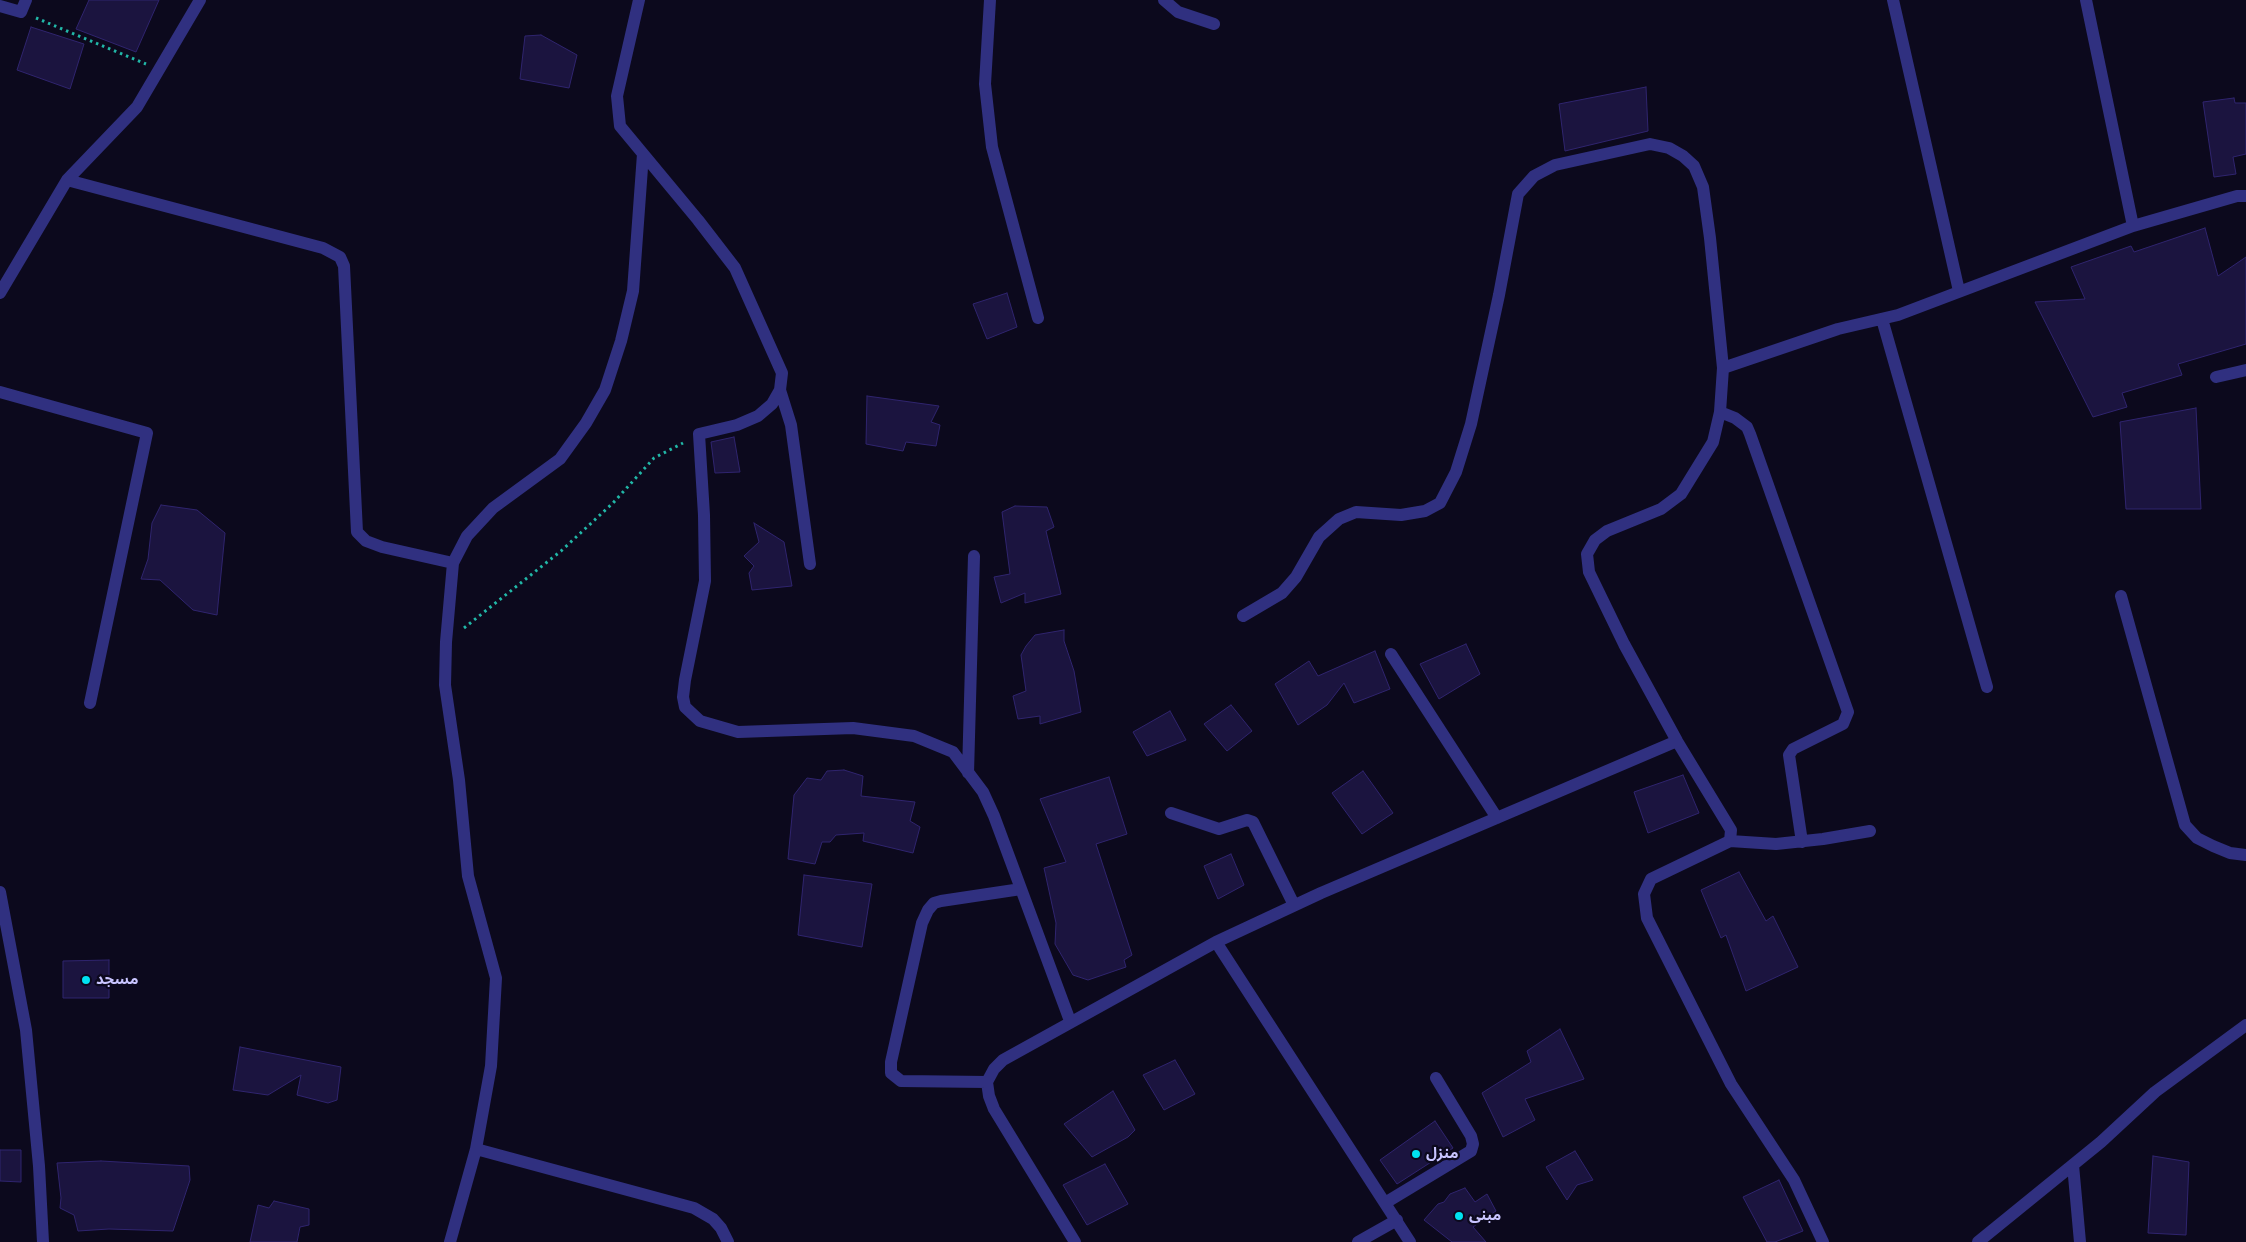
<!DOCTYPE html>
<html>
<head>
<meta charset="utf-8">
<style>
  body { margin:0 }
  canvas { display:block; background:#0c091d }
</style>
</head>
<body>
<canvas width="2246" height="1242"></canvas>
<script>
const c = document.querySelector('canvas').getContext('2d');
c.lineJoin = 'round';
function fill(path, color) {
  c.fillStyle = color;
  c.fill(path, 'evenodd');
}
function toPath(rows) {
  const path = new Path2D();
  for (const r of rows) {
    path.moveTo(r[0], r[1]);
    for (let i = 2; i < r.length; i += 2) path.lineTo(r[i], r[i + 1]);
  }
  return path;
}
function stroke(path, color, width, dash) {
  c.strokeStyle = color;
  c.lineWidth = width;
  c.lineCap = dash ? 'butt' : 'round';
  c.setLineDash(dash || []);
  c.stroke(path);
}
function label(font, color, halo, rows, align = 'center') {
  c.font = font + ' "Varela Round","Noto Sans Arabic",sans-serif';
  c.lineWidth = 4.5;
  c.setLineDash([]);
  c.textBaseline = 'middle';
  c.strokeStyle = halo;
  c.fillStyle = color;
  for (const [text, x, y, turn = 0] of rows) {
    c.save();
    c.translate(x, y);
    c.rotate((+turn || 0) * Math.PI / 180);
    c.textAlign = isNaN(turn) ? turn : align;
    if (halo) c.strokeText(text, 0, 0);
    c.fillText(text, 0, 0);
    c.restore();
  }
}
const building = toPath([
  [89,0,159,0,136,52,76,29,89,0],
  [31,27,84,44,70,89,17,70,31,27],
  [541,35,577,55,569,88,520,79,525,36,541,35],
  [1646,87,1648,131,1565,151,1559,104,1646,87],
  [2234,98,2235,103,2246,103,2246,154,2233,157,2236,174,2214,177,2203,102,2234,98],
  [2205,228,2218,276,2246,257,2246,344,2178,364,2182,375,2122,393,2127,407,2093,417,2035,302,2085,299,2071,267,2131,246,2134,252,2205,228],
  [1007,293,1017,327,987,339,973,304,1007,293],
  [867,396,939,406,931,422,940,425,936,446,906,442,903,451,866,444,867,396],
  [2196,408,2201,509,2126,509,2120,422,2196,408],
  [734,437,740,472,715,473,711,442,734,437],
  [161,505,197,510,225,533,217,615,193,610,160,580,141,579,148,559,152,523,161,505],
  [1015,506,1047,507,1054,527,1046,531,1061,594,1025,603,1025,593,1001,603,994,577,1010,574,1002,512,1015,506],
  [754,523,784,542,792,586,752,590,749,573,754,566,744,556,759,542,754,523],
  [1064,630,1064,641,1074,671,1081,712,1040,724,1040,716,1018,719,1013,696,1026,691,1021,655,1026,646,1035,635,1064,630],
  [1466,644,1480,674,1439,699,1420,664,1466,644],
  [1375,651,1390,689,1354,703,1344,683,1327,705,1298,725,1275,684,1309,661,1318,676,1375,651],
  [1231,705,1252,731,1227,751,1204,724,1231,705],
  [1170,711,1186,740,1147,756,1133,732,1170,711],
  [844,770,863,776,861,796,915,802,910,821,920,827,913,853,863,841,864,833,836,835,830,842,822,842,815,864,788,859,794,795,807,778,821,780,827,771,844,770],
  [1363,771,1393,813,1362,834,1332,793,1363,771],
  [1683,775,1699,813,1648,833,1634,792,1683,775],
  [1109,777,1127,834,1096,844,1132,955,1124,960,1126,967,1088,980,1073,975,1055,944,1056,923,1044,868,1066,862,1040,799,1109,777],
  [1231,854,1244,885,1218,899,1204,866,1231,854],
  [1739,872,1766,921,1773,916,1798,967,1746,991,1726,935,1721,938,1701,890,1739,872],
  [804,875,872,884,862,947,798,935,804,875],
  [109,960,109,998,63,998,63,961,109,960],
  [1560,1029,1584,1079,1525,1099,1535,1120,1503,1137,1482,1093,1531,1062,1527,1051,1560,1029],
  [240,1047,341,1067,337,1100,328,1103,297,1095,301,1075,268,1095,233,1090,240,1047],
  [1175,1060,1195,1094,1164,1110,1143,1075,1175,1060],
  [1113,1091,1135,1130,1128,1137,1092,1157,1064,1124,1113,1091],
  [1435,1121,1453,1148,1397,1184,1380,1160,1435,1121],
  [0,1150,21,1150,21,1182,0,1181,0,1150],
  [1575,1151,1593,1180,1577,1185,1567,1200,1546,1167,1575,1151],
  [2153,1156,2189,1162,2186,1235,2148,1233,2153,1156],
  [101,1161,189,1166,190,1180,173,1231,109,1229,78,1231,74,1215,60,1208,61,1198,57,1163,101,1161],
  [1105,1164,1128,1204,1087,1225,1063,1185,1105,1164],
  [1779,1180,1803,1231,1775,1242,1767,1242,1743,1197,1779,1180],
  [1465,1188,1475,1202,1487,1194,1496,1211,1473,1227,1486,1242,1452,1242,1424,1220,1438,1204,1444,1202,1450,1194,1465,1188],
  [274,1201,309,1209,309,1225,300,1227,297,1242,250,1242,258,1205,269,1208,274,1201]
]);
fill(building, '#1b143f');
stroke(building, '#2f246e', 1);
stroke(toPath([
  [36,18,146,64],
  [464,628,561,551,613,503,654,458,683,443]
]), '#21b7a7', 3, [2.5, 4]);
stroke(toPath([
  [639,0,617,96,620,126,698,220,735,268,782,373,780,390,772,404,758,416,737,425,699,434,704,515,705,581,685,680,683,697,685,707,700,721,738,732,853,728,914,736,953,752,983,792,994,816,1070,1021],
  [990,0,985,84,992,147,1038,318],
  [1164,0,1178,12,1214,24],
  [1893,0,1959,291],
  [2086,0,2133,226,2237,196,2246,196],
  [0,6,21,12,26,0],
  [67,180,323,248,340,257,344,266,357,532,366,541,382,547,453,563],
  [0,293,67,180,137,107,200,0],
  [1882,319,1987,687],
  [2216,377,2246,370],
  [780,390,791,425,810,564],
  [0,392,147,433,90,703],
  [1720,412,1735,418,1747,427,1750,434,1848,712,1843,724,1793,749,1789,755,1802,842],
  [2121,596,2185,825,2197,838,2213,846,2230,853,2246,855],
  [1243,616,1282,593,1296,577,1319,537,1339,519,1356,512,1401,515,1425,511,1440,503,1456,472,1471,424,1499,295,1518,194,1534,176,1555,165,1650,144,1669,148,1683,156,1694,166,1703,187,1710,238,1723,368],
  [1391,654,1497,818],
  [968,773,974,556],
  [1171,813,1219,829,1247,820,1253,822,1294,905],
  [1730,841,1776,844,1823,839,1870,831],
  [0,892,26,1030,39,1166,43,1242],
  [1216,942,1410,1242],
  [987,1082,901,1081,891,1073,891,1062,922,923,928,910,934,903,941,901,1021,889],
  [476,1149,694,1208,713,1219,721,1228,728,1242],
  [2073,1165,2080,1242],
  [1385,1203,1471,1151,1473,1144,1471,1136,1436,1078],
  [450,1242,476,1149,491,1066,496,978,468,876,459,780,445,685,446,642,453,563,467,536,493,508,560,459,586,423,605,390,621,341,633,291,643,154],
  [1075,1242,994,1109,989,1096,987,1082,994,1069,1003,1060,1216,942,1321,893,1677,741],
  [1358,1242,1397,1220],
  [1823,1242,1794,1180,1731,1084,1647,918,1644,894,1651,879,1730,841,1731,830,1677,741,1624,644,1589,572,1587,554,1595,540,1607,531,1661,509,1681,494,1713,442,1720,412,1723,368,1838,329,1898,315,2133,226],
  [1978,1242,2101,1142,2155,1092,2246,1025]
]), '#303080', 12);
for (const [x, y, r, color] of [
  [86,980,5,"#00e3f0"],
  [1416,1154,5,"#00e3f0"],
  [1459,1216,5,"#00e3f0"]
]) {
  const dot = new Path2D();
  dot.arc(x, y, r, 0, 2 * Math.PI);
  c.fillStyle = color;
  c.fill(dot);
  stroke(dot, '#0c091d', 2);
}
label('bold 15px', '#c9c5ff', '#0c091d', [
  ["مسجد",96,980],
  ["منزل",1426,1154],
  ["مبنى",1469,1216]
], 'left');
</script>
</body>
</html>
